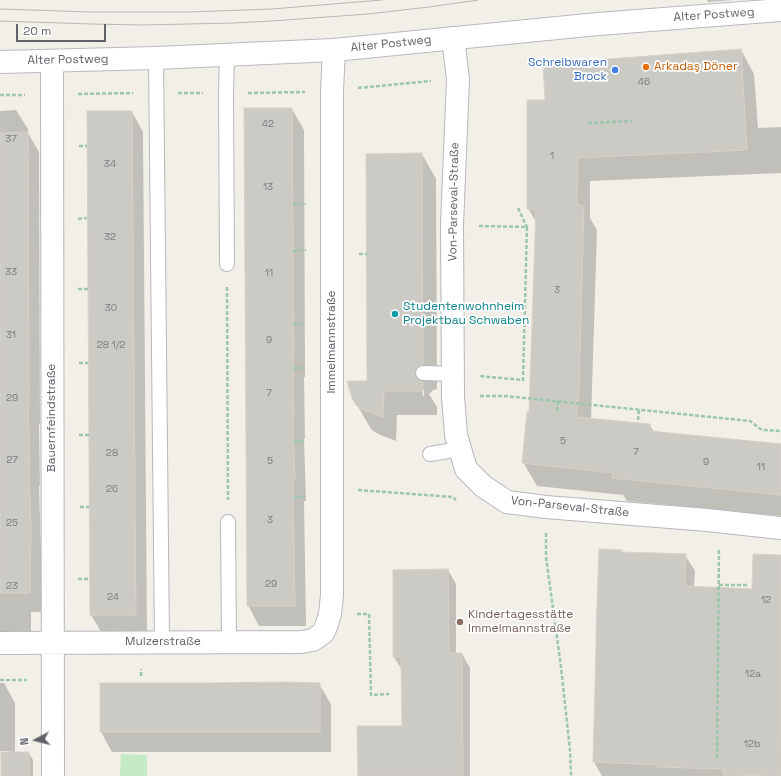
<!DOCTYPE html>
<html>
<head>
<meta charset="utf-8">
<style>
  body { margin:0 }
  #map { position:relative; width:781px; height:776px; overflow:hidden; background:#f1efe8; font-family:"Space Grotesk",sans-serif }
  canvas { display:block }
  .north { position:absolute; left:16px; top:720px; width:40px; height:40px; -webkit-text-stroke:3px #fff; paint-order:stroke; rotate:263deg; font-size:11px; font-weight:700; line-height:16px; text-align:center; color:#5f6368 }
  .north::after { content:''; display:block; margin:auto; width:14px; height:18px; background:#5f6368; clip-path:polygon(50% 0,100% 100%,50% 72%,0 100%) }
  .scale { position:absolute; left:16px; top:24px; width:90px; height:18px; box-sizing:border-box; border:2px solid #5f6368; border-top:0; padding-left:5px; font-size:12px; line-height:14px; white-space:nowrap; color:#5f6368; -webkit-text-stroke:3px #fff; paint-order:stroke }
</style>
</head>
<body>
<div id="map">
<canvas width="781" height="776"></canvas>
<div class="north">N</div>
<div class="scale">20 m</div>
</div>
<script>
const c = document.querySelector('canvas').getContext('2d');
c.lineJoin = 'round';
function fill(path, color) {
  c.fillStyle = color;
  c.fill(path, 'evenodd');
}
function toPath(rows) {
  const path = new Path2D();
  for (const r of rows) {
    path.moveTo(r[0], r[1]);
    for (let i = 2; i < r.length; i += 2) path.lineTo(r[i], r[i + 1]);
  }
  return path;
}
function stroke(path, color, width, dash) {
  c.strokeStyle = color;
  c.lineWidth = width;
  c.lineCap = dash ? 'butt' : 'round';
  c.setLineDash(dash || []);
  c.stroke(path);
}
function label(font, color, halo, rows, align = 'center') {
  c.font = font + ' "Space Grotesk",sans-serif';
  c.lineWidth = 3.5;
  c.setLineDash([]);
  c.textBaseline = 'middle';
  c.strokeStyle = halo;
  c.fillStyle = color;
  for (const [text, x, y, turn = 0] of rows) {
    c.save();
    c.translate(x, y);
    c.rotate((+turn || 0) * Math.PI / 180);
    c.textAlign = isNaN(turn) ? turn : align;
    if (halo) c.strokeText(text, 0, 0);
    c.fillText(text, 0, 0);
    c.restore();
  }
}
fill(toPath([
  [121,754,147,755,147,776,120,776]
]), '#c5e8c5');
fill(toPath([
  [707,0,734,0,708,2],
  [741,50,754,74,758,128,781,127,781,173,590,181,590,218,597,230,591,420,650,425,654,432,781,444,781,516,627,501,623,495,537,486,523,462,530,413,536,222,528,208,546,101],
  [292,109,304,130,305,377,304,377,305,439,304,439,306,501,304,501,306,626,259,626,248,605],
  [16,110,28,129,28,133,39,152,40,424,39,424,40,486,39,486,41,550,41,612,31,612,31,633,0,633,0,111],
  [132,112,143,132,147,635,103,635,91,615],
  [422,154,436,179,437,389,433,390,429,394,437,407,437,415,397,415,396,441,378,434,371,429,353,398,368,382],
  [422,388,424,390,424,396,423,396],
  [621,551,622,553,685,555,695,571,694,587,753,590,754,555,781,556,781,776,602,776,594,762,597,650],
  [448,570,456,584,456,654,462,654,470,668,470,776,359,776,403,727,402,670,394,657],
  [0,683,4,683,15,703,15,753,29,753,33,760,33,776,2,776,9,751,0,751],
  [319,684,331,704,331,752,112,752,101,732]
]), '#0003');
const building = toPath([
  [741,49,747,150,578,158,577,205,584,206,579,393,576,417,650,424,650,431,781,444,781,495,612,478,613,473,522,463,527,412,529,412,536,209,527,209,527,100,545,100,543,64,741,49],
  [244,108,292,108,294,357,293,357,294,419,293,419,295,481,293,481,295,606,247,606,244,108],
  [87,111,132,111,136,615,90,615,87,111],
  [28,132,29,405,28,405,30,467,29,467,31,530,30,593,0,593,0,133,28,132],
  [422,153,423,365,419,365,416,368,415,373,415,377,418,380,423,382,423,391,384,391,383,417,362,409,356,405,352,398,347,381,367,381,366,154,422,153],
  [599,549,622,550,621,552,686,554,685,586,752,589,753,554,781,555,780,776,723,775,723,769,657,767,657,765,593,762,596,650,596,632,599,549],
  [448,569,449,653,462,653,463,776,358,776,357,726,402,726,401,657,393,657,393,570,448,569],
  [287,682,320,683,320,732,100,732,100,683,207,683,287,682],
  [1,752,29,752,29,776,1,776,1,752]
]);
fill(building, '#cccac5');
stroke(building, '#d6d1c6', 1);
const lane = toPath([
  [227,55,226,93,227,264],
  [156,58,162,642],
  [423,373,453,374],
  [430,454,460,449],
  [228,522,229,642]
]);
const street = toPath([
  [453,38,458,79,452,225,453,396,456,435,466,469,483,486,507,502,546,507,707,520,781,528],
  [52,61,53,776],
  [0,643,301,642,313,640,323,633,326,627,330,614,332,595,332,91,334,50]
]);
const secondary = toPath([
  [0,62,156,58,334,50,598,24,781,10]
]);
stroke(lane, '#b5b8bc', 16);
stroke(street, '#b5b8bc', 24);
stroke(secondary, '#b6babf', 24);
stroke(toPath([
  [358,88,431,81],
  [178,93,203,93],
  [248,93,305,92],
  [78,94,133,93],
  [0,95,25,95],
  [588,123,632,121],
  [79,146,87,146],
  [293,205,306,204],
  [518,208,527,227],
  [78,219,87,218],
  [479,226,527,227,523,380,479,376],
  [293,251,306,250],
  [359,254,367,254],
  [227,287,228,500],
  [78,289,88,289],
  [293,324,305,323],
  [79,363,88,363],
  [293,368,305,368],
  [480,396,505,396,750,421,762,430,781,431],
  [557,411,558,401],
  [638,420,639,409],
  [79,435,89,435],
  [294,442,305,441],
  [358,490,453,497,456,500],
  [294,497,305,497],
  [80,507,89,507],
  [546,533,546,557,561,667,570,750,571,776],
  [78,579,90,579],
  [719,585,749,585],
  [357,614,369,614,371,695,389,694],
  [141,676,141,669],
  [0,680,27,680],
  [717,758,719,549]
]), '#9cc7a9', 2.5, [4, 2]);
stroke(lane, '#fff', 14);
stroke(street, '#fff', 22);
stroke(secondary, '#fff', 22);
stroke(toPath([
  [0,9,91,12,188,12,272,9,382,0],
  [0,21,92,24,143,25,233,23,272,21,368,14,429,7,478,0]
]), '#b6b7b8', 1);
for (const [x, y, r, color] of [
  [646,67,4,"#e8710a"],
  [615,70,4,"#3f7fe0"],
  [395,314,4,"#0f9aa8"],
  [460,622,4,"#8d6e63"]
]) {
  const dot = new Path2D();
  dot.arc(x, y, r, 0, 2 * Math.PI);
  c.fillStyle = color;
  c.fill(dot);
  stroke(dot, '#fff', 1.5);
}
label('10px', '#7a7d7f', null, [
  ["46",644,82],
  ["42",268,124],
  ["37",11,139],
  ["1",552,156],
  ["34",110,164],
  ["13",268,187],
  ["32",110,237],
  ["33",11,272],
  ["11",269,273],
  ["3",557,290],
  ["30",111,308],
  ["31",11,335],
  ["9",269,340],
  ["28 1/2",111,345],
  ["7",269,393],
  ["29",12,398],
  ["5",563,441],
  ["7",636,452],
  ["28",112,453],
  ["27",12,460],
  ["5",270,461],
  ["9",706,462],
  ["11",761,467],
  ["26",112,489],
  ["3",270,520],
  ["25",12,523],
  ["29",271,584],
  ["23",12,586],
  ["24",113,597],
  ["12",766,600],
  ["12a",753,674],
  ["12b",752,744]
]);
label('12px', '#5f6368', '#fff', [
  ["Alter Postweg",714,15,-4],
  ["Alter Postweg",391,44,-6],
  ["Alter Postweg",68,60,-1],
  ["Von-Parseval-Straße",454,202,-89],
  ["Immelmannstraße",332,342,-90],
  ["Bauernfeindstraße",52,418,-90],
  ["Von-Parseval-Straße",570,507,6],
  ["Mulzerstraße",163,642]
]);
label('12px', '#366cbe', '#fff', [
  ["Schreibwaren",607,63],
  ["Brock",607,77]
], 'right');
label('12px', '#c56008', '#fff', [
  ["Arkadaş Döner",654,67]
], 'left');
label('12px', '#0d838f', '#fff', [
  ["Studentenwohnheim",403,307],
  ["Projektbau Schwaben",403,321]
], 'left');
label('12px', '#785e54', '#fff', [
  ["Kindertagesstätte",468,615],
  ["Immelmannstraße",468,629]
], 'left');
</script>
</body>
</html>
